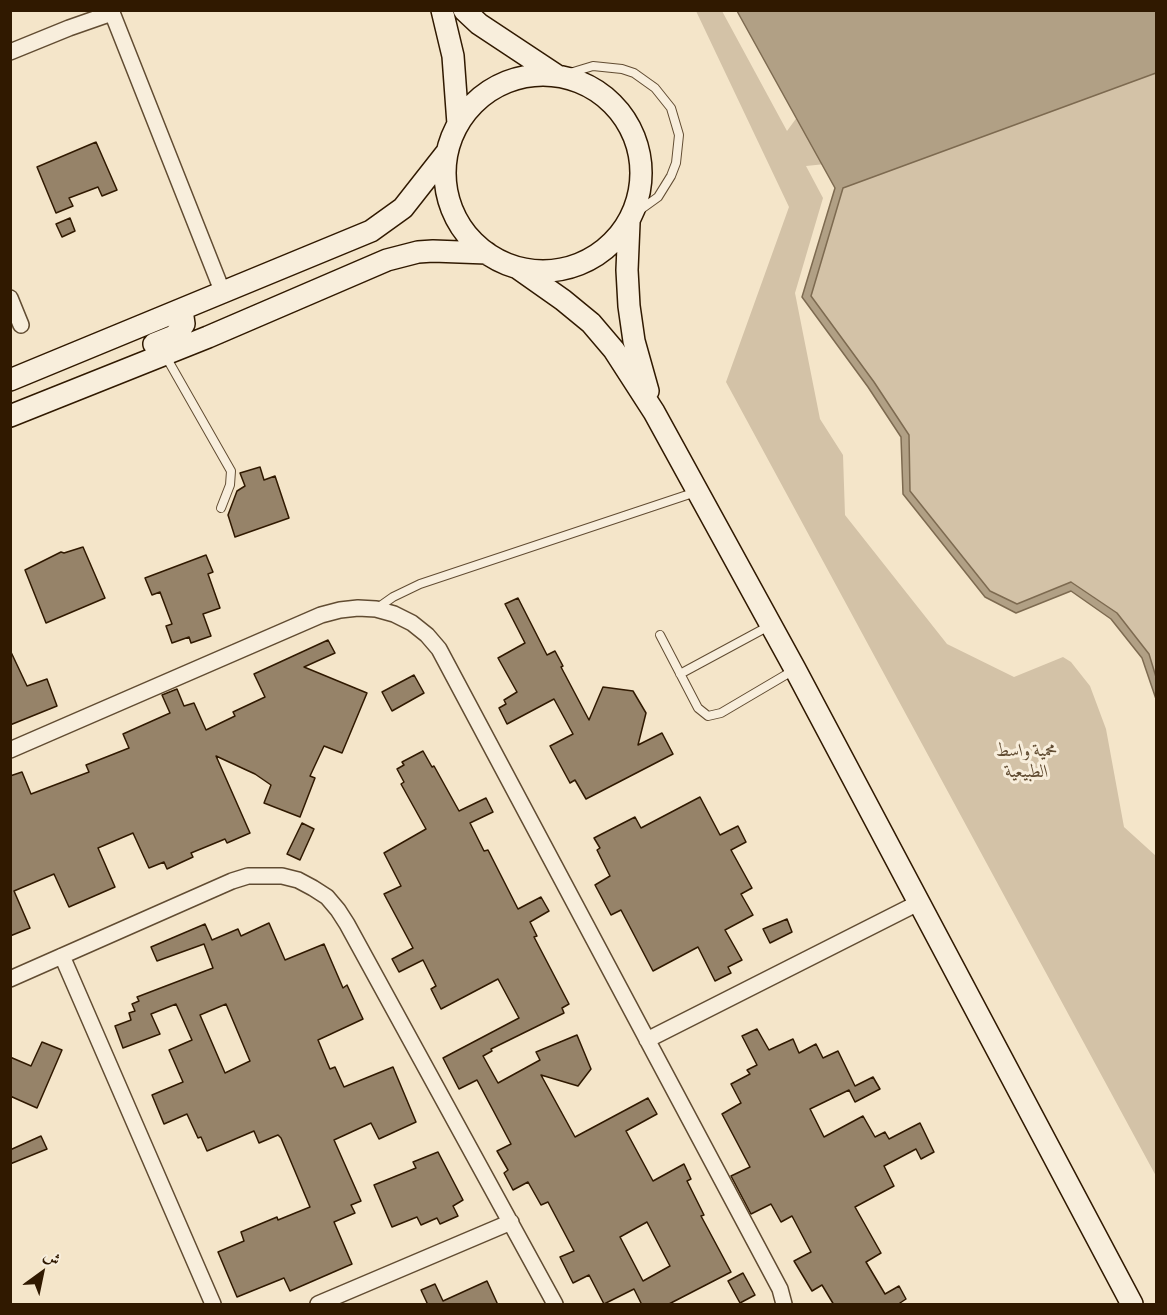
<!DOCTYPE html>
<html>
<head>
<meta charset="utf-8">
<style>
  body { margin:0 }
  #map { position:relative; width:1167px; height:1315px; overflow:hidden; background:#f4e5c9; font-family:Alegreya,Amiri,serif }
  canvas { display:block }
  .frame { position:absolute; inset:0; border:12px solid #301900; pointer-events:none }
  .north { position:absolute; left:12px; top:1243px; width:60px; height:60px; -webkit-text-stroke:4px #f8eedc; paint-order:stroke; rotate:33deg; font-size:16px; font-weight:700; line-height:24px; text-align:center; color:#301900 }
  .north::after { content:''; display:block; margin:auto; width:21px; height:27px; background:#301900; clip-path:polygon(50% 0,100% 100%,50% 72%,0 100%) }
</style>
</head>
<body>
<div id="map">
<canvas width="1167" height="1315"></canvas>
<div class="frame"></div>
<div class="north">ش</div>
</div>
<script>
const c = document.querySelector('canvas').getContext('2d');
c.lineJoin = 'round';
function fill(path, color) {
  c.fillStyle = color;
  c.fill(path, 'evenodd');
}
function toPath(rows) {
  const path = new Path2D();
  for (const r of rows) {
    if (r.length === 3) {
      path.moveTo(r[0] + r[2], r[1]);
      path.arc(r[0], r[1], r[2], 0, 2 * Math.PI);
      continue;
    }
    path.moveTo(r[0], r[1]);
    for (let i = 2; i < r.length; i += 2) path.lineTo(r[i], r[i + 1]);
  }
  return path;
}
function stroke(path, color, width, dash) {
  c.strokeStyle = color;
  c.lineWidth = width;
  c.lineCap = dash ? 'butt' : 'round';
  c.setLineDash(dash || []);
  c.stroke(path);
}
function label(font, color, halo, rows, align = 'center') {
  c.font = font + ' Alegreya,Amiri,serif';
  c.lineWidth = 6;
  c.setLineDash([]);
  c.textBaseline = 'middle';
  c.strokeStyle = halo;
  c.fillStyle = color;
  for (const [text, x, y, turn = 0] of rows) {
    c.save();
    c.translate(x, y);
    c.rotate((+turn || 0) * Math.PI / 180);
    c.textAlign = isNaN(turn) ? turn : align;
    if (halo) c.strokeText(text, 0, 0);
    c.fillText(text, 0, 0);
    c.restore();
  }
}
fill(toPath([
  [696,11,722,11,787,131,803,109,845,162,806,166,823,198,795,293,820,419,843,455,845,515,947,644,1014,677,1063,657,1071,662,1090,686,1106,729,1124,827,1156,856,1156,1176,726,382,789,207],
  [1156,73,1156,677,1149,654,1117,613,1072,582,1017,604,990,591,910,491,909,435,811,296,843,188]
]), '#d3c2a7');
const water = toPath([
  [737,11,1156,11,1156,73,843,188,811,296,874,382,909,435,910,491,990,591,1017,604,1071,582,1117,613,1149,654,1156,677,1156,699,1142,658,1111,619,1071,591,1016,613,985,597,903,494,901,437,868,387,802,297,835,188,737,11]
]);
fill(water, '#b1a085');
stroke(water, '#7d6a50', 1.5);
const building = toPath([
  [96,142,117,190,102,196,98,187,69,198,73,206,56,213,37,167,96,142],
  [70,218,75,231,62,237,56,224,70,218],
  [260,467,264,480,275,476,289,518,235,537,228,515,237,491,245,486,240,473,260,467],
  [83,547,105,598,46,623,25,570,61,552,64,553,83,547],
  [206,555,213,572,208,574,220,608,203,614,211,636,191,643,189,637,172,643,166,626,172,624,160,592,152,595,145,578,206,555],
  [518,598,547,655,555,651,563,666,561,667,589,720,603,687,633,691,646,713,638,745,662,733,673,754,586,799,575,780,570,783,550,746,573,734,554,699,507,724,499,708,506,704,504,700,517,692,498,658,525,643,505,604,518,598],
  [328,640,335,653,304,667,367,693,342,753,324,746,310,776,315,778,300,817,264,803,271,785,255,774,216,756,250,833,227,843,225,839,191,853,193,857,167,869,164,862,149,868,133,833,98,848,115,887,69,907,54,874,14,891,30,928,10,936,10,776,22,772,31,794,89,772,86,765,129,748,123,734,170,713,162,695,177,689,184,706,194,703,206,730,235,716,233,712,265,697,254,674,328,640],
  [10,650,27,686,47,679,57,706,10,725,10,650],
  [414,675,424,693,392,711,382,692,414,675],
  [423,751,432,767,434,766,459,811,486,798,493,812,470,823,484,851,488,850,518,909,541,897,549,911,530,922,537,936,534,937,569,1004,562,1008,564,1013,491,1049,492,1051,483,1056,498,1083,540,1060,536,1052,577,1035,591,1069,578,1086,541,1075,575,1137,648,1098,657,1114,626,1131,653,1181,684,1164,691,1179,687,1181,704,1215,701,1216,731,1272,667,1305,642,1305,634,1289,604,1304,589,1275,573,1283,560,1257,574,1251,548,1202,541,1205,528,1182,513,1190,504,1173,508,1170,497,1151,511,1144,477,1080,459,1089,443,1058,519,1018,498,979,441,1009,431,989,436,986,423,960,399,972,392,959,413,948,384,894,401,886,384,853,426,829,401,784,404,782,397,769,404,765,402,762,423,751],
  [647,1222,670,1266,643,1281,620,1237,647,1222],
  [700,797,720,835,738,826,746,842,731,850,752,888,741,894,753,915,725,930,742,960,728,967,731,973,715,981,698,947,653,971,621,910,611,915,595,885,610,876,597,850,600,848,594,838,635,817,641,828,700,797],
  [302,823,314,829,300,860,287,854,302,823],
  [787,919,792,932,770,943,763,929,787,919],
  [269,923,285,960,324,944,343,988,347,985,363,1019,318,1040,330,1069,335,1067,344,1087,393,1067,416,1122,379,1139,371,1123,334,1140,361,1201,351,1205,355,1213,334,1222,352,1264,290,1291,284,1278,237,1297,218,1252,244,1241,241,1232,277,1217,278,1220,310,1207,281,1138,278,1135,259,1143,254,1131,207,1151,201,1137,198,1138,187,1114,164,1124,152,1095,183,1082,169,1050,192,1040,176,1004,151,1014,160,1034,123,1048,115,1026,131,1020,129,1013,135,1011,132,1004,139,1001,137,997,213,968,204,944,157,961,151,947,205,924,212,940,238,929,241,936,269,923],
  [226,1004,250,1061,225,1073,200,1015,226,1004],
  [757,1029,769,1050,793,1039,799,1053,816,1044,823,1058,838,1051,855,1086,873,1077,880,1089,855,1102,849,1090,810,1109,824,1137,863,1116,875,1137,885,1132,889,1139,920,1123,934,1152,921,1159,916,1149,884,1166,894,1186,855,1207,881,1253,866,1262,885,1294,899,1286,906,1299,897,1305,834,1305,822,1285,812,1291,794,1261,811,1252,792,1216,781,1222,771,1204,751,1214,731,1176,750,1167,722,1114,741,1103,731,1084,750,1074,747,1070,757,1065,742,1036,757,1029],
  [42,1042,62,1050,37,1108,10,1096,10,1057,31,1066,42,1042],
  [41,1136,47,1149,10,1164,10,1150,41,1136],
  [438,1152,463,1200,453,1206,458,1216,440,1224,437,1218,421,1225,417,1217,392,1227,374,1185,416,1168,413,1162,438,1152],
  [743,1273,755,1295,740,1303,728,1281,743,1273],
  [487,1281,498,1305,428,1305,421,1290,435,1284,443,1301,487,1281]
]);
fill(building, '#968369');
stroke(building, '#301900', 1.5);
const service = toPath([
  [560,76,593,66,622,69,634,73,655,88,671,108,679,135,676,163,671,176,658,197,633,215],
  [165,355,231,471,230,485,221,508],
  [376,609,393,597,420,584,696,492],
  [660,635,698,708,708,716,721,713,794,670],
  [680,674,769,626]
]);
const minor = toPath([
  [111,10,223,293],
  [10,52,69,28,112,13],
  [10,298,21,325],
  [10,750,321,615,340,610,358,608,376,609,394,614,412,623,427,635,439,649,780,1289,784,1304],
  [62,956,213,1304],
  [10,979,232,881,248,876,282,876,298,880,313,888,327,897,338,910,347,924,555,1304],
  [647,1040,920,902],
  [318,1304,511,1222]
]);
const secondary = toPath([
  [442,10,453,56,458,124],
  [464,10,479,24,556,75],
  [543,173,98],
  [629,223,627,270,629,306,634,341,648,391],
  [519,269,563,300,591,323,614,350,654,412,795,669,1132,1304],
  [154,344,174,336,180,330,184,324,182,310],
  [10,380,371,231,403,208,447,152],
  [10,416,208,337,387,260,418,252,433,251,487,253]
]);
stroke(service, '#614c32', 10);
stroke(minor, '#614c32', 18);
stroke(secondary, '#301900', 24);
stroke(service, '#f8eedc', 8);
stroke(minor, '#f8eedc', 15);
stroke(secondary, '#f8eedc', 21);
label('italic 18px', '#614c32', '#f8eedc', [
  ["محمية واسط",1027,752],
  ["الطبيعية",1027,773]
]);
</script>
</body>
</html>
